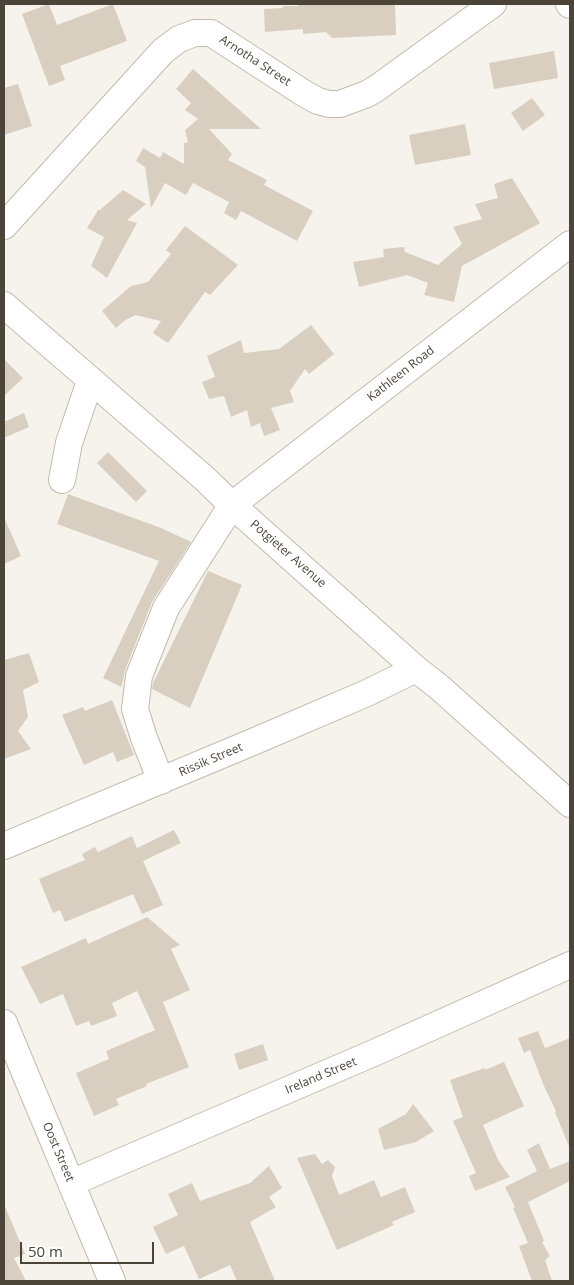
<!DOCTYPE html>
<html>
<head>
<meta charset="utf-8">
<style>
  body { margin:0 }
  #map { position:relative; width:574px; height:1285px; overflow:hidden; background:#f6f3ec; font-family:"Open Sans",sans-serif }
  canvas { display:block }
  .frame { position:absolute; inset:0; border:5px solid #4b4439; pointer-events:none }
  .scale { position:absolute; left:20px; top:1242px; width:134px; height:22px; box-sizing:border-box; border:2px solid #4b4439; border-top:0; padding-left:6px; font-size:15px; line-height:18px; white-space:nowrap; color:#4b4439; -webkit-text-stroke:4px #fff; paint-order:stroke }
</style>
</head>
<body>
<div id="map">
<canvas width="574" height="1285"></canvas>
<div class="frame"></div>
<div class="scale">50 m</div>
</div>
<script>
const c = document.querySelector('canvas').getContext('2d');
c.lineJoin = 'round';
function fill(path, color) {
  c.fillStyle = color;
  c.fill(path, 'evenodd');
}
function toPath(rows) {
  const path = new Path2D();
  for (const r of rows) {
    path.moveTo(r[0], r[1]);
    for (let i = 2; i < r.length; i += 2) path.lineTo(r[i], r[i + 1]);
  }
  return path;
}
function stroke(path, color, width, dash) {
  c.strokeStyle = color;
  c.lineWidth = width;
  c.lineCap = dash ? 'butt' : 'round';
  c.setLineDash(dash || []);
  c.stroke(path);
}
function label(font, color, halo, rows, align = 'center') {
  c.font = font + ' "Open Sans",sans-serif';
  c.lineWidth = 5;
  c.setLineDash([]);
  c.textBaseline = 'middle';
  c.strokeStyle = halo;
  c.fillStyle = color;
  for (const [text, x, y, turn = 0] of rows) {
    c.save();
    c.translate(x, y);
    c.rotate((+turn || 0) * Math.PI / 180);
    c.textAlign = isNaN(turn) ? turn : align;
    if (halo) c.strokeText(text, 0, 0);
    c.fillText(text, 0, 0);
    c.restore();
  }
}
fill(toPath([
  [49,4,57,25,113,4,127,41,60,66,65,80,49,86,22,14],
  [298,4,395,4,396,35,332,38,326,32,303,34,303,29,265,32,264,9,283,8,283,6,298,6],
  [554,51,558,78,494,89,489,63],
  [193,69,261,129,209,129,232,154,228,160,267,180,264,185,313,211,297,241,241,211,236,220,224,213,229,202,193,183,186,195,165,183,151,208,145,167,136,161,143,148,160,158,163,152,184,164,184,143,188,142,185,130,198,119,185,110,191,103,176,89],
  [18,84,32,126,4,135,4,88],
  [532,98,545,115,523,131,511,113],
  [465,124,471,155,415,165,409,135],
  [512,178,540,223,462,266,454,302,424,295,428,283,407,275,359,287,353,262,384,257,383,249,404,247,405,252,438,265,462,244,453,227,482,219,475,204,498,198,494,184],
  [123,190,146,204,127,220,137,223,107,278,91,266,104,237,87,228,98,210,100,210],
  [185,226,238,265,210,295,205,292,168,343,153,333,161,321,135,315,124,321,116,328,102,311,131,286,148,282,171,254,166,250],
  [311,325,334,354,309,374,305,369,290,391,294,402,271,408,280,430,264,436,260,423,251,427,247,410,231,417,224,396,209,399,202,382,215,377,207,356,241,340,244,353,279,349],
  [4,359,23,378,4,396],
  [24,413,29,427,4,438,4,422],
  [108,452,147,491,136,502,97,463],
  [68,494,161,528,191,542,152,602,125,670,123,681,121,687,103,678,159,561,57,524],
  [4,517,21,556,4,564],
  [208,571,242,585,190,708,152,689,153,683],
  [29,653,39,682,23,690,28,717,18,731,31,749,4,759,4,660],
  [112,700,134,755,117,762,113,752,84,765,62,715,83,707,85,711],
  [174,830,181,843,143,861,163,905,142,914,133,894,65,922,60,910,53,913,39,879,85,860,82,854,95,847,98,852,132,836,137,848],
  [147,917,180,945,171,949,190,990,163,1002,189,1067,146,1084,147,1086,116,1099,119,1105,94,1116,76,1073,109,1059,106,1051,155,1030,137,991,112,1003,117,1016,91,1026,89,1021,76,1026,63,994,40,1004,21,967,86,938,88,944],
  [538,1031,545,1048,570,1038,570,1149,555,1112,556,1111,544,1086,530,1050,524,1053,518,1038],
  [263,1044,268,1060,239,1070,234,1054],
  [504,1062,524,1106,483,1125,498,1160,510,1177,475,1191,469,1176,476,1173,453,1121,463,1117,450,1080,485,1068,485,1070],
  [413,1104,434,1131,416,1142,384,1150,378,1129,406,1114],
  [539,1143,550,1169,570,1161,570,1181,528,1202,544,1241,542,1242,550,1256,545,1260,552,1281,532,1281,519,1246,528,1243,513,1208,515,1207,505,1187,537,1171,527,1150],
  [315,1154,322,1164,328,1160,335,1167,332,1176,339,1195,374,1180,381,1197,405,1187,415,1212,392,1222,394,1225,337,1250,297,1158],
  [269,1166,282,1188,269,1197,276,1207,250,1222,275,1281,237,1281,230,1265,199,1279,184,1246,166,1254,153,1227,178,1215,168,1194,192,1183,200,1201,250,1183],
  [4,1204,25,1254,14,1258,26,1281,4,1281]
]), '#d8cfc1');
const minor = toPath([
  [569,4,570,5],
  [4,226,163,51,179,39,195,33,211,33,305,94,318,101,329,104,340,104,367,94,377,88,493,4],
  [4,305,204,478,232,505,416,669,439,687,570,804],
  [62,480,69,443,90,381],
  [161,781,144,738,135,709,139,676,166,608,232,505,570,244],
  [4,846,255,741,367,693,416,669],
  [4,1023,112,1281],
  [71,1183,376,1052,570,965]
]);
stroke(minor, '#c2bbae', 28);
stroke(minor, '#fff', 26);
label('12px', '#4b4439', '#fff', [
  ["Arnotha Street",255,61,33],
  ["Kathleen Road",401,374,-38],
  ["Potgieter Avenue",288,554,41],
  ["Rissik Street",211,760,-23],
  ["Ireland Street",321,1076,-23],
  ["Oost Street",58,1152,67]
]);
</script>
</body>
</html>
